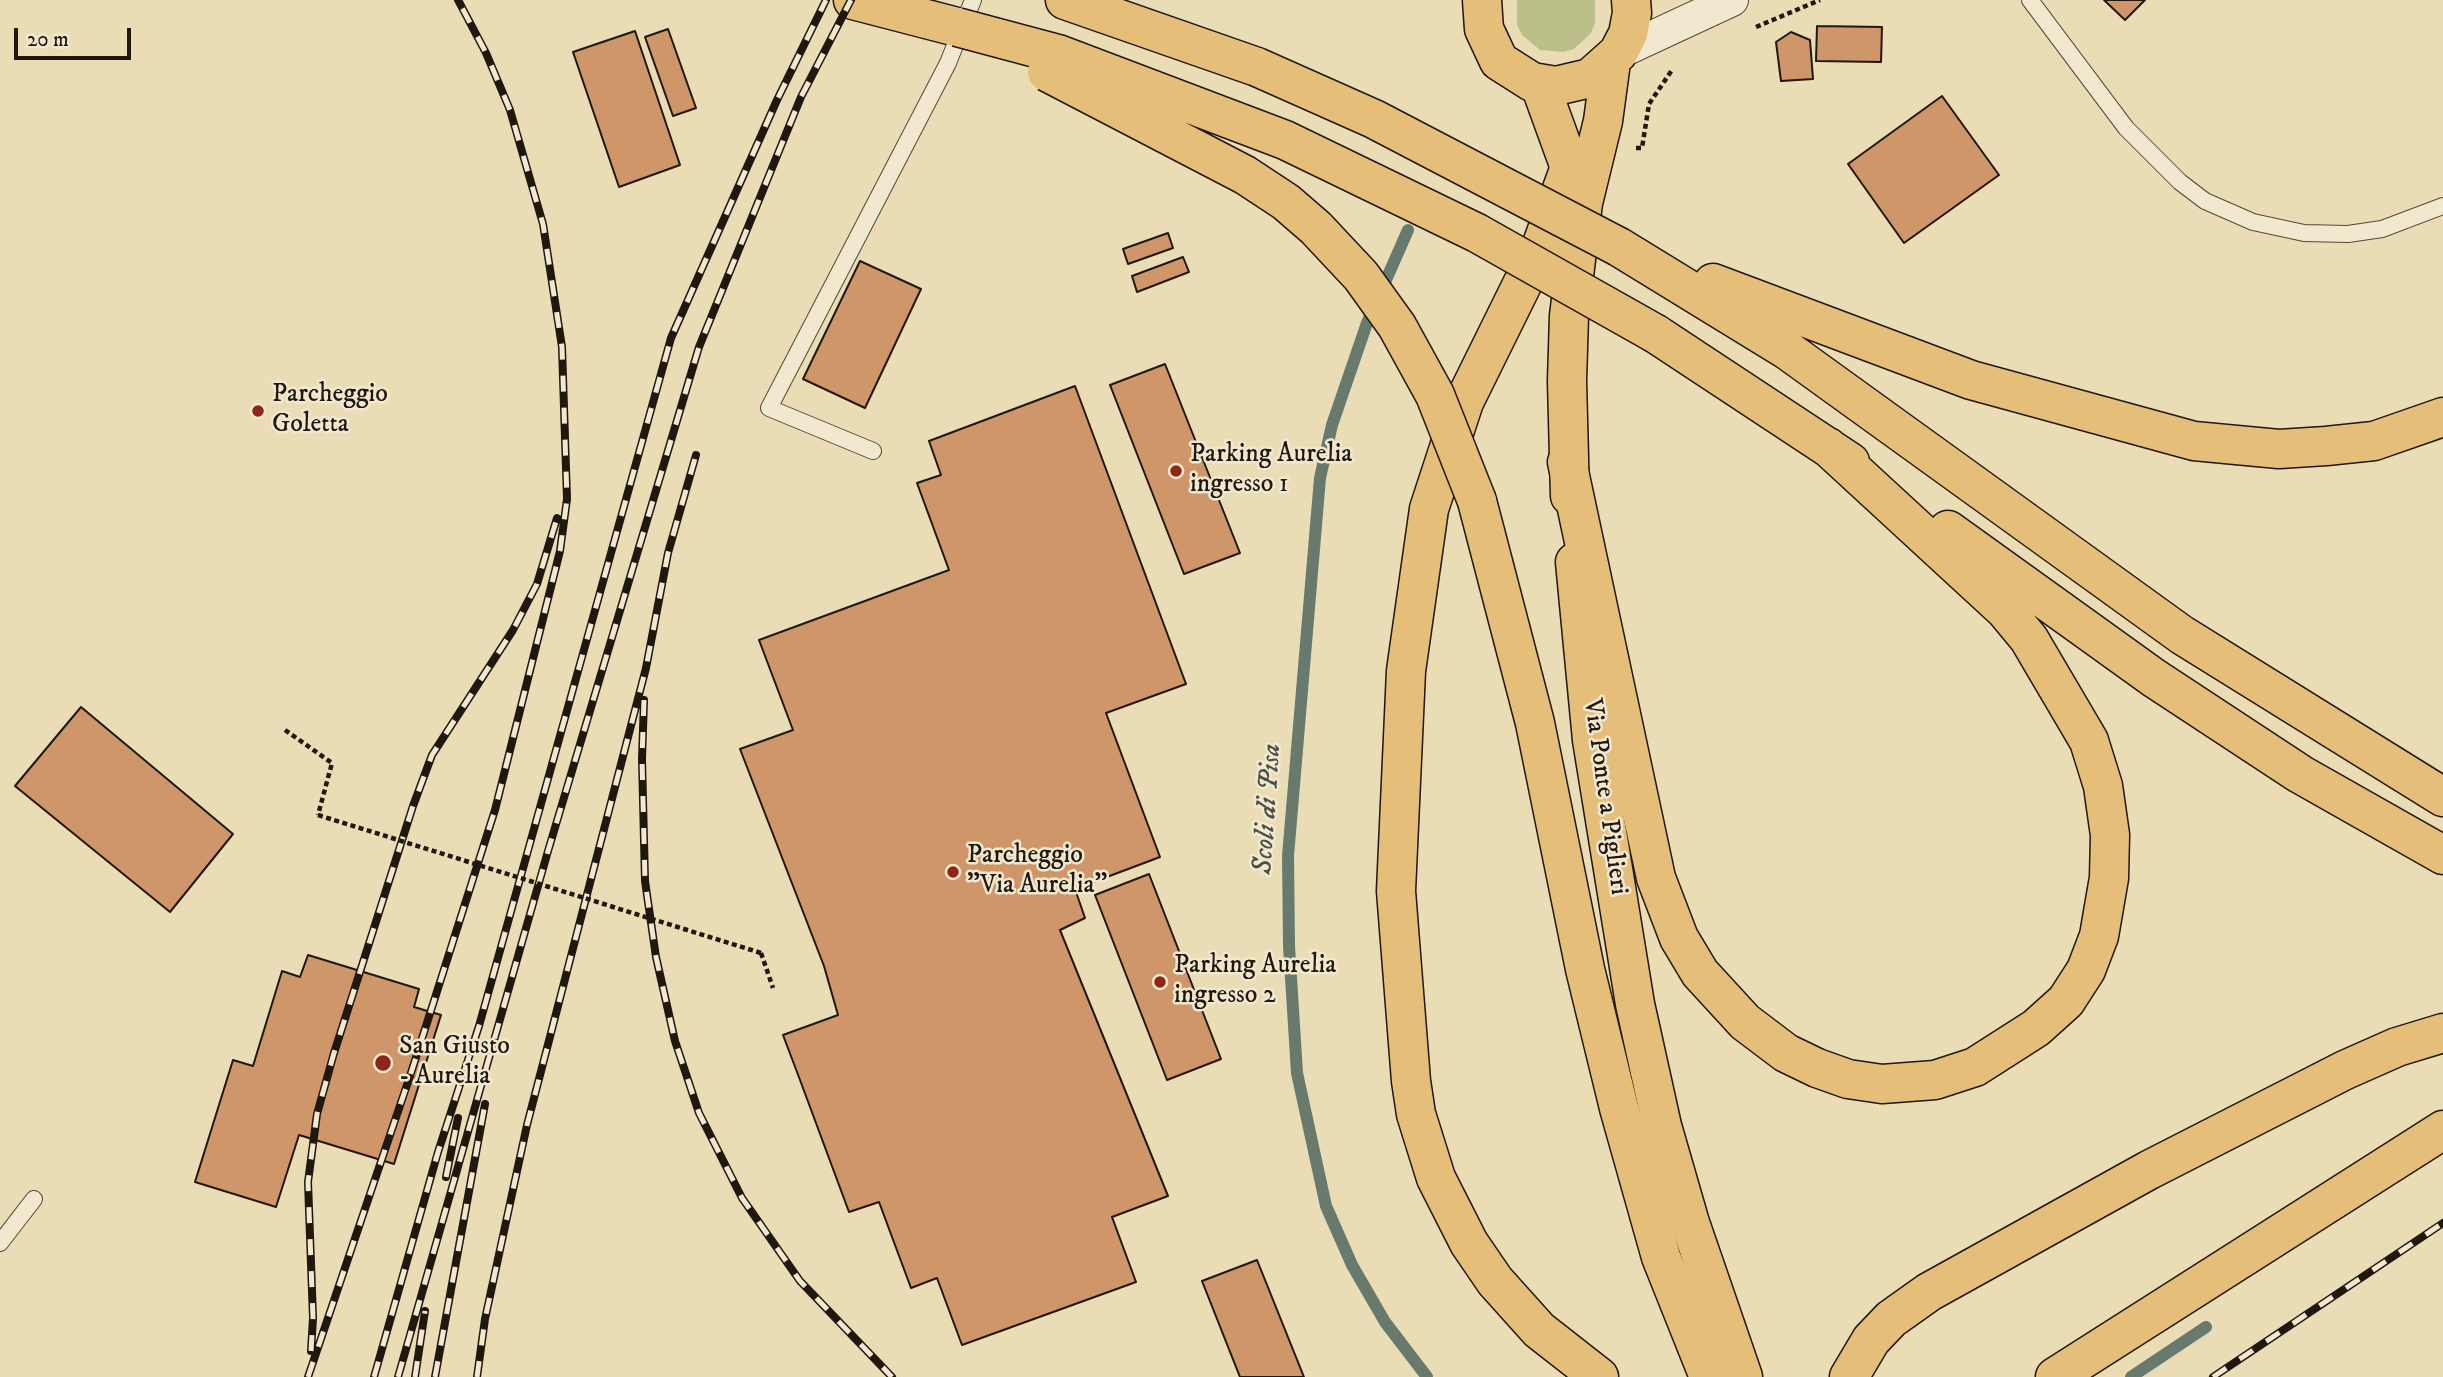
<!DOCTYPE html>
<html>
<head>
<meta charset="utf-8">
<style>
  body { margin:0 }
  #map { position:relative; width:2443px; height:1377px; overflow:hidden; background:#eadcb5; font-family:"IM FELL DW Pica",serif }
  canvas { display:block }
  .scale { position:absolute; left:14px; top:28px; width:117px; height:32px; box-sizing:border-box; border:4px solid #20170f; border-top:0; padding-left:9px; font-size:21px; line-height:24px; white-space:nowrap; color:#20170f; -webkit-text-stroke:5px #f1e8cf; paint-order:stroke }
</style>
</head>
<body>
<div id="map">
<canvas width="2443" height="1377"></canvas>
<div class="scale">20 m</div>
</div>
<script>
const c = document.querySelector('canvas').getContext('2d');
c.lineJoin = 'round';
function fill(path, color) {
  c.fillStyle = color;
  c.fill(path, 'evenodd');
}
function toPath(rows) {
  const path = new Path2D();
  for (const r of rows) {
    path.moveTo(r[0], r[1]);
    for (let i = 2; i < r.length; i += 2) path.lineTo(r[i], r[i + 1]);
  }
  return path;
}
function stroke(path, color, width, dash) {
  c.strokeStyle = color;
  c.lineWidth = width;
  c.lineCap = dash ? 'butt' : 'round';
  c.setLineDash(dash || []);
  c.stroke(path);
}
function label(font, color, halo, rows, align = 'center') {
  c.font = font + ' "IM FELL DW Pica",serif';
  c.lineWidth = 5;
  c.setLineDash([]);
  c.textBaseline = 'middle';
  c.strokeStyle = halo;
  c.fillStyle = color;
  for (const [text, x, y, turn = 0] of rows) {
    c.save();
    c.translate(x, y);
    c.rotate((+turn || 0) * Math.PI / 180);
    c.textAlign = isNaN(turn) ? turn : align;
    if (halo) c.strokeText(text, 0, 0);
    c.fillText(text, 0, 0);
    c.restore();
  }
}
fill(toPath([
  [1517,0,1595,0,1595,23,1591,33,1574,49,1563,52,1540,50,1522,35,1517,25]
]), '#bcbf8a');
stroke(toPath([
  [1408,230,1367,323,1332,425,1320,478,1288,856,1289,946,1297,1073,1326,1206,1352,1265,1385,1322,1427,1377],
  [2131,1377,2206,1327]
]), '#687a6d', 12);
const building = toPath([
  [2104,0,2145,0,2125,20,2104,0],
  [1817,26,1882,27,1881,62,1816,61,1817,26],
  [668,29,696,108,673,116,645,37,668,29],
  [635,31,680,165,619,187,573,52,635,31],
  [1791,32,1810,40,1813,79,1781,81,1776,42,1791,32],
  [1942,96,1999,175,1904,243,1848,164,1942,96],
  [1168,233,1173,248,1128,264,1123,249,1168,233],
  [1183,257,1189,272,1137,292,1132,276,1183,257],
  [860,261,921,289,865,408,803,379,860,261],
  [1165,364,1240,553,1184,574,1110,385,1165,364],
  [1075,386,1186,684,1106,713,1160,857,1075,889,1085,918,1060,930,1168,1196,1112,1217,1136,1282,962,1345,937,1278,911,1288,879,1202,849,1212,800,1080,783,1035,838,1015,824,966,740,749,793,730,759,640,949,570,917,483,941,475,929,441,1075,386],
  [81,707,233,834,170,912,15,786,81,707],
  [1149,874,1221,1059,1167,1080,1095,895,1149,874],
  [308,955,419,989,414,1007,441,1015,394,1164,299,1135,276,1207,195,1182,233,1060,253,1066,282,971,300,977,308,955],
  [1257,1260,1304,1377,1240,1377,1202,1281,1257,1260]
]);
fill(building, '#cf966a');
stroke(building, '#20170f', 2);
const lane = toPath([
  [2030,0,2126,128,2180,182,2205,201,2253,222,2304,233,2348,234,2382,229,2443,206],
  [873,451,769,408,948,63,973,0],
  [0,1243,34,1199]
]);
const street = toPath([
  [1618,53,1732,0]
]);
const primary = toPath([
  [1482,0,1484,29,1499,61,1532,82,1556,86,1590,78,1618,53,1628,34,1632,13,1631,0],
  [1540,85,1581,198],
  [1570,496,1567,381,1569,316,1583,203,1603,121,1611,62],
  [1575,562,1592,740,1635,1004,1662,1126,1690,1223,1743,1377]
]);
const highway = toPath([
  [853,0,957,27],
  [1065,0,1257,67],
  [1570,167,1542,244,1464,402,1429,509,1406,671,1396,891,1411,1081,1416,1114,1436,1178,1469,1243,1495,1281,1539,1330,1599,1377],
  [1619,247,1787,350,2182,635,2443,797],
  [1713,283,1971,380,2194,441,2279,449,2326,446,2374,441,2443,417],
  [1656,334,1850,462],
  [1567,462,1656,878,1679,938,1700,973,1745,1022,1786,1053,1817,1068,1848,1079,1882,1084,1935,1080,1975,1067,2036,1028,2066,1001,2086,970,2099,936,2109,878,2110,835,2103,786,2089,741,2029,639,2005,610,1828,447],
  [1477,501,1535,723,1585,969,1619,1108,1661,1257,1709,1377],
  [1948,530,2154,678,2300,774,2443,855],
  [1849,1377,1871,1340,1891,1319,1929,1292,2149,1170,2345,1070,2397,1047,2443,1033],
  [2055,1377,2443,1130]
]);
stroke(lane, '#524838', 18);
stroke(street, '#524838', 34);
stroke(primary, '#20170f', 41);
stroke(highway, '#20170f', 41);
stroke(toPath([
  [1756,27,1820,0],
  [1636,148,1642,148,1649,104,1672,70],
  [285,730,332,763,318,815],
  [761,953,773,988]
]), '#20170f', 4.5, [5, 3.5]);
stroke(lane, '#f1e8cf', 16);
stroke(street, '#f1e8cf', 32);
stroke(primary, '#e5be7a', 38);
stroke(highway, '#e5be7a', 38);
const rail = toPath([
  [644,700,642,759,645,881,656,957,675,1041,699,1113,742,1198,800,1281,892,1377],
  [446,1177,458,1118],
  [311,1351,313,1318,308,1182,317,1114,334,1053,413,806,432,755,513,630,537,584,557,518],
  [308,1377,410,1076,495,810,560,551,567,499,562,347,543,224,510,110,486,53,458,0],
  [374,1377,438,1152,479,1026,671,338,777,100,826,0],
  [398,1377,548,851,699,347,801,97,851,0],
  [415,1377,425,1311],
  [435,1377,485,1104],
  [477,1377,485,1319,527,1125,646,668,668,553,696,455],
  [2213,1377,2443,1223]
]);
stroke(rail, '#20170f', 8);
stroke(rail, '#f1e8cf', 5, [16]);
const highwayBridge = toPath([
  [957,27,1058,54,1285,140,1477,233,1656,334],
  [1257,67,1374,119,1619,247],
  [1047,72,1245,175,1286,202,1316,228,1361,276,1397,326,1435,395,1477,501]
]);
stroke(highwayBridge, '#20170f', 41, []);
stroke(toPath([
  [318,815,761,953]
]), '#20170f', 4.5, [5, 3.5]);
stroke(highwayBridge, '#e5be7a', 38);
for (const [x, y, r, color] of [
  [258,411,7,"#8f2418"],
  [1176,471,7,"#8f2418"],
  [953,872,7,"#8f2418"],
  [1160,982,7,"#8f2418"],
  [383,1063,9,"#8f2418"]
]) {
  const dot = new Path2D();
  dot.arc(x, y, r, 0, 2 * Math.PI);
  c.fillStyle = color;
  c.fill(dot);
  stroke(dot, '#f1e8cf', 2.5);
}
label('26px', '#20170f', '#f1e8cf', [
  ["Parcheggio",272,396],
  ["Goletta",272,426],
  ["Parking Aurelia",1190,456],
  ["ingresso 1",1190,486],
  ["Parcheggio",967,857],
  ["\"Via Aurelia\"",967,887],
  ["Parking Aurelia",1174,967],
  ["ingresso 2",1174,997],
  ["San Giusto",399,1048],
  ["- Aurelia",399,1078]
], 'left');
label('26px', '#20170f', '#f1e8cf', [
  ["Via Ponte a Piglieri",1604,797,82]
]);
label('italic 28px', '#4a5146', '#f1e8cf', [
  ["Scoli di Pisa",1269,809,-86]
]);
</script>
</body>
</html>
